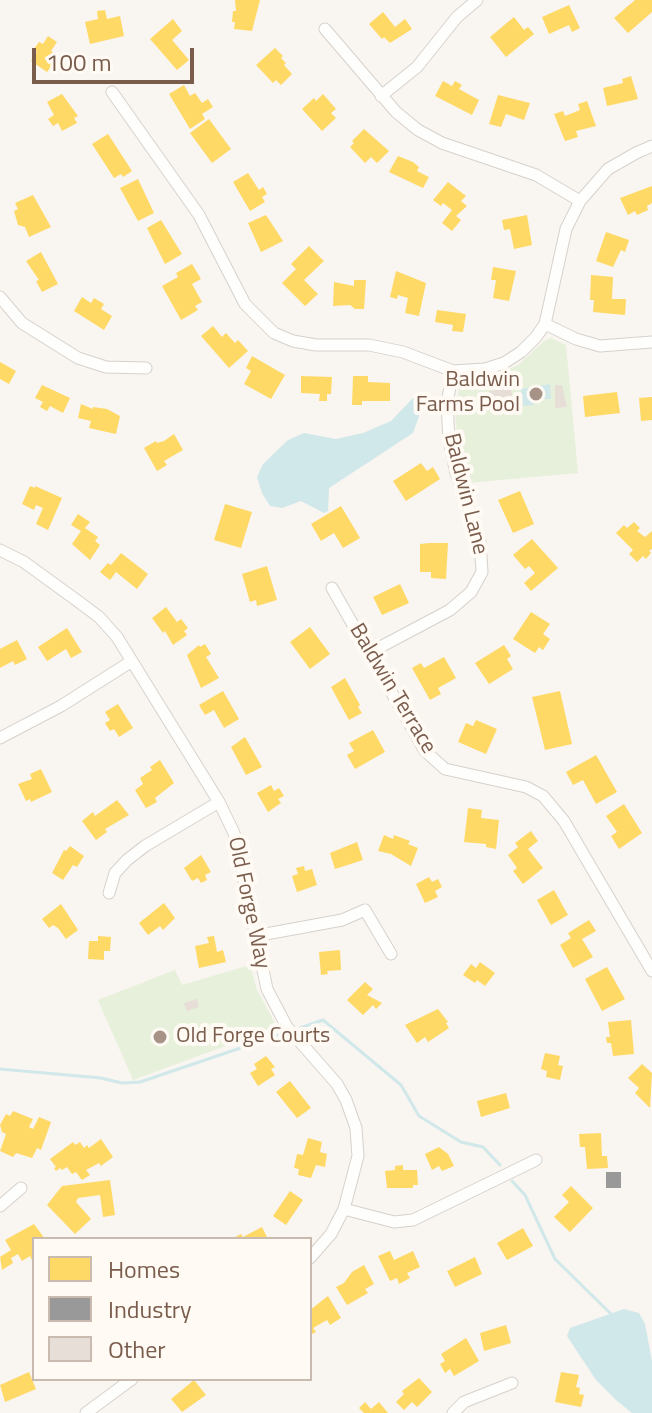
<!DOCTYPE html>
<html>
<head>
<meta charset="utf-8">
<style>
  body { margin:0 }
  #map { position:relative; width:652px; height:1413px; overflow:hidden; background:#f9f5f0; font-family:"Titillium Web",sans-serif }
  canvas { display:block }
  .legend { position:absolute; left:32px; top:1237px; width:280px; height:144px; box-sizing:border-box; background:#fffaf3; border:2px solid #cabbb1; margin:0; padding:10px 14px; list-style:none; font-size:24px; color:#7a5c4d }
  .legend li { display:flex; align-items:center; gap:16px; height:40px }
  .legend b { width:40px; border:2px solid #cabbb1 }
  .scale { position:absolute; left:32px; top:48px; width:162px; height:36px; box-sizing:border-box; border:4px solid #7a5c4d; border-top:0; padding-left:10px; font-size:24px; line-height:28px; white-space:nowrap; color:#7a5c4d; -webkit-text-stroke:6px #fffaf3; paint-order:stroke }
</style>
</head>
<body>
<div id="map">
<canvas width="652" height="1413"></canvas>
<ul class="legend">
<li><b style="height:22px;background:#ffd966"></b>Homes</li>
<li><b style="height:22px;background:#999"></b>Industry</li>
<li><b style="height:22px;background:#e6ded7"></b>Other</li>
</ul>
<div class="scale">100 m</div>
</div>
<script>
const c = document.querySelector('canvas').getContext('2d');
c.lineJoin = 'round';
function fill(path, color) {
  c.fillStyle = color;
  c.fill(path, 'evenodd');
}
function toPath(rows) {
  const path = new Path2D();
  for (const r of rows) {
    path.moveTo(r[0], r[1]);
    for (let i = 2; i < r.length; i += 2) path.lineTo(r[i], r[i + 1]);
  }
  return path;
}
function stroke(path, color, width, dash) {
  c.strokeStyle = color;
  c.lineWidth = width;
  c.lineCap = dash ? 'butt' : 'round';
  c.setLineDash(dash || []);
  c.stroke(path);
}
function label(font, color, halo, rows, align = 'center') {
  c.font = font + ' "Titillium Web",sans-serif';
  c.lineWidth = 8;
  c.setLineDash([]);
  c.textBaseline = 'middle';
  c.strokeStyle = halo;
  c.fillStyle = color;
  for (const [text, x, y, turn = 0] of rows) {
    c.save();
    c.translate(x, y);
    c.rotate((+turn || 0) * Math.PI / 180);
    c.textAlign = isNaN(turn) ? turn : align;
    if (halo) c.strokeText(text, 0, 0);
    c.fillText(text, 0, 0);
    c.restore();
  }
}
fill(toPath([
  [551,338,566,345,578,473,467,483,458,444,455,412,460,381,495,375,518,365,544,341],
  [250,965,257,990,277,1027,133,1080,98,1000,175,970,182,985]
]), '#e7f0db');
fill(toPath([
  [550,384,551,399,534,399,534,405,523,406,521,389],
  [413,398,422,401,423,405,413,433,329,488,328,511,324,513,301,501,282,508,270,506,262,493,257,477,263,464,288,440,304,433,336,439,363,433,391,421],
  [624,1309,639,1313,645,1324,652,1361,652,1413,632,1413,616,1400,596,1380,567,1336,570,1328]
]), '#d0e8ea');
fill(toPath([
  [235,0,260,0,252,31,234,29,235,22,232,22,233,11,236,11],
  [635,0,652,0,652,12,628,33,614,18],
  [569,5,580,28,572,32,569,25,549,34,542,17],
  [105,10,107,19,120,16,124,36,90,44,85,22,98,19,97,11],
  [383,12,395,27,405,19,412,29,390,43,384,37,382,39,369,24],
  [514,17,524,30,528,27,534,34,506,57,490,37],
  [173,19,182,31,172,40,189,60,177,70,150,39],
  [48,36,57,42,51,51,58,56,47,72,31,61,37,52,34,49,39,42,43,44],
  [275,48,283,56,281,58,286,63,284,65,292,74,281,85,276,80,273,83,256,65],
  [631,76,638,99,607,106,603,88,623,83,622,79],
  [443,81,452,86,455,81,462,85,459,89,479,100,472,115,435,96],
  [184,85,190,96,195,93,202,103,208,99,213,107,202,114,205,119,190,129,169,94],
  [62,94,78,116,74,118,77,123,62,131,58,123,53,126,48,119,54,115,47,102],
  [323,94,336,109,331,113,336,118,322,131,302,109,314,98,316,101],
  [498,95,530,103,524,120,506,114,501,127,489,124],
  [587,101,596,126,576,131,578,137,565,141,554,114,563,111,565,116,580,110,578,104],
  [209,119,231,149,212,163,190,133],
  [364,129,389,151,377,163,371,157,365,163,350,147,354,143,352,141],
  [108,134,132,171,123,177,121,174,114,178,92,144],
  [398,156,413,162,419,167,417,171,429,177,423,188,389,172],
  [248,173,259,190,263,187,267,194,262,197,265,202,250,211,233,182],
  [138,179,154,213,138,221,120,188],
  [448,182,466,196,461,201,467,206,456,216,461,220,452,231,442,223,452,210,443,203,441,206,433,200],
  [652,186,652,203,647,206,648,210,637,215,635,211,628,215,620,198],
  [33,195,51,227,29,237,25,227,18,225,14,211,18,209,15,203],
  [266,215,283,241,261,252,248,223],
  [527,215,532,245,514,249,510,229,504,230,502,220],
  [161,220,182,254,165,264,147,228],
  [606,232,629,240,625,252,621,250,613,267,596,261],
  [309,246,324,261,304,280,318,294,305,306,282,283,296,269,291,264],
  [41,252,58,284,42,292,36,281,39,280,26,261],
  [192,264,201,279,192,284,202,302,195,306,198,310,181,320,162,286,178,277,176,273],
  [493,267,516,271,509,301,493,298,496,280,491,280],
  [396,271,426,283,419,316,405,313,408,298,398,295,397,299,390,297],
  [591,275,613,277,612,299,626,299,625,315,593,312,594,300,590,300],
  [354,280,366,280,364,309,355,309,350,305,333,306,334,282,354,286],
  [82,297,91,303,94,298,104,304,101,309,112,316,104,330,74,311],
  [437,310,466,314,463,332,452,331,453,325,435,322],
  [213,326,222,337,226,333,235,343,238,340,248,351,229,368,201,336],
  [252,356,285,375,271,399,244,384,251,371,246,368],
  [0,362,16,371,9,384,0,379],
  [301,376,332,377,331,394,327,394,327,401,319,401,320,394,301,393],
  [353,376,368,376,368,382,390,383,390,401,362,401,362,405,352,405],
  [42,385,70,398,63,413,50,406,47,411,40,407,43,402,35,398],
  [617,392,620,413,585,417,583,396],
  [652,397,652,420,641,421,639,398],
  [81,404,93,409,93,407,107,409,120,416,116,434,89,428,91,421,78,418],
  [174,434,183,450,164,461,167,465,157,471,144,448,156,441,157,443,164,441],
  [421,463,427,471,433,467,440,479,406,501,393,481],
  [30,486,35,488,35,486,62,498,48,530,36,524,43,508,36,505,34,510,22,504],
  [520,491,534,524,513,533,498,500],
  [225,504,252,512,241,548,214,540],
  [341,506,360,538,343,548,334,533,321,541,311,524],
  [78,514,90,522,85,528,98,537,95,541,100,545,90,560,72,544,81,531,71,525],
  [634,522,640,528,637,531,645,537,652,531,652,549,649,551,651,553,646,559,643,556,637,562,629,554,633,550,616,533,624,525,627,528],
  [532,539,558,568,531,591,524,583,535,573,529,566,525,569,513,555],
  [430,543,448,543,446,579,431,578,431,572,420,572,420,544],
  [121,553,148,574,137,589,116,572,110,580,100,572,108,563,111,565],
  [267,566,277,600,257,606,256,600,250,602,242,574],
  [400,584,409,603,382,615,373,597],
  [166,607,177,622,181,619,188,628,184,631,187,635,173,645,165,631,163,633,152,618],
  [531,612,550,624,543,634,550,639,543,650,539,647,535,653,513,639],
  [310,627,330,654,310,669,290,642],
  [67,628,82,652,71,658,66,649,47,661,38,647],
  [17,640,27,659,15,665,13,661,0,668,0,649],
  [205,644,211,654,206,657,219,678,201,688,187,655,199,645,200,647],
  [504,645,511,656,507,659,513,669,489,684,475,663],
  [444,657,456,678,438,688,441,694,430,700,412,668,421,663,424,668],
  [345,678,360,705,358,707,362,713,349,720,331,687],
  [223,691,239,719,224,728,214,710,205,715,199,705],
  [560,691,572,744,545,750,532,697],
  [118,704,133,728,119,737,114,729,110,731,105,723,110,720,105,712],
  [476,720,497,729,486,754,458,742,466,723,473,726],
  [373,730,385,752,355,769,347,755,354,751,349,743],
  [245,737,262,767,246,775,231,747],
  [596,755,617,792,596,804,583,780,573,785,566,772],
  [160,760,174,783,155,798,157,802,146,808,135,790,143,784,140,778,152,770,150,767],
  [41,769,52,792,31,802,30,799,26,801,18,784,32,779,30,774],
  [271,785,274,791,279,788,284,796,278,799,281,803,268,812,257,793],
  [117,800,129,815,105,829,107,832,96,840,82,821,93,812,95,816],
  [624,804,642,833,619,849,611,836,617,832,606,816],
  [468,808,482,810,481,818,499,820,496,849,486,847,486,844,464,842],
  [531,831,538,841,528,849,543,868,523,884,513,871,517,868,508,855,518,847,515,843],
  [384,835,393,839,394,835,410,841,408,844,418,848,411,866,391,854,378,851],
  [357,842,363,860,335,869,330,853],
  [70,846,84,856,77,867,73,865,63,880,52,873,64,850,66,851],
  [201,855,211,872,205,875,207,880,201,883,198,878,192,881,184,868],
  [304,866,305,871,312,869,317,885,297,892,292,876,298,874,296,868],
  [429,877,432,882,438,879,442,887,435,891,438,897,425,903,416,884],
  [554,890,568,915,551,925,537,900],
  [164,903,175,918,163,930,160,926,148,935,139,923],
  [61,904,78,930,66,939,58,928,53,925,49,928,42,919],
  [589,920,596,931,582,939,593,957,573,968,560,945,571,938,568,933],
  [98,936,111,937,110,951,104,951,104,960,88,959,89,941,98,941],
  [214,936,217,952,223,950,226,962,199,968,195,946,209,943,207,937],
  [340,950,341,970,327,971,328,974,321,975,319,952],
  [480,962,495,973,485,986,477,980,475,983,463,975,471,964,476,968],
  [607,967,625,999,602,1011,585,979],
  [365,982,373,989,367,995,382,1003,376,1009,373,1005,363,1015,347,1000],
  [438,1009,448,1022,446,1023,449,1028,428,1042,425,1037,417,1043,405,1025],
  [631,1020,634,1054,613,1056,611,1043,607,1043,606,1037,610,1037,608,1022],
  [545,1053,560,1056,558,1065,563,1066,560,1080,546,1077,547,1071,541,1069],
  [266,1056,275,1067,271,1069,275,1075,258,1086,250,1073,257,1069,254,1064],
  [642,1064,652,1073,650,1108,635,1093,639,1088,628,1078],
  [290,1081,311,1108,297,1118,276,1092],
  [506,1093,510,1108,481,1117,477,1101],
  [13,1111,33,1119,29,1127,33,1129,39,1117,51,1122,41,1150,37,1148,32,1158,16,1153,13,1157,0,1151,6,1134,2,1132,0,1125,6,1114,10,1116],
  [601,1133,602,1156,607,1156,608,1168,587,1169,585,1147,580,1147,579,1134],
  [308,1138,322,1142,320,1152,327,1154,325,1167,316,1165,311,1178,298,1175,299,1169,294,1168,297,1154,303,1155],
  [101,1139,113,1157,101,1166,99,1163,86,1170,90,1175,82,1180,76,1172,72,1174,67,1167,62,1170,60,1168,56,1171,54,1168,56,1167,50,1159,73,1142,75,1145,80,1142,84,1148,87,1145,89,1148],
  [439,1147,448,1154,454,1166,442,1171,439,1166,432,1170,425,1154],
  [403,1165,403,1170,417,1170,418,1185,413,1185,413,1188,387,1188,385,1171,395,1170,395,1166],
  [110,1180,115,1215,103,1217,100,1195,78,1198,76,1202,91,1219,75,1234,47,1205,62,1186],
  [571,1186,593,1208,570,1232,554,1217,569,1202,562,1195],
  [290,1191,303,1200,286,1225,273,1216],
  [34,1224,45,1239,34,1239,34,1264,30,1256,22,1261,18,1254,11,1258,13,1263,2,1270,0,1257,11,1250,5,1240],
  [262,1227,268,1239,231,1239,241,1234,243,1237],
  [523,1228,533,1246,507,1260,497,1243],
  [390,1251,394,1260,413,1251,420,1267,407,1273,410,1278,399,1284,397,1278,390,1281,378,1256],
  [475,1257,482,1274,455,1287,447,1271],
  [364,1265,374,1284,365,1289,368,1293,347,1305,336,1287,344,1283,352,1272],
  [328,1296,341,1318,330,1325,327,1320,313,1328,316,1332,310,1335,310,1310],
  [506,1325,511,1343,484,1351,480,1333],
  [466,1338,479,1361,454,1376,450,1369,445,1373,440,1364,445,1361,441,1354],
  [29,1372,36,1389,5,1402,0,1385],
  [561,1372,579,1375,576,1387,580,1388,579,1394,584,1395,581,1407,555,1402],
  [419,1378,432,1392,417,1407,412,1402,404,1410,396,1402,404,1394,402,1391],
  [194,1380,206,1395,182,1412,171,1399],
  [365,1402,371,1409,379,1402,388,1413,364,1413,359,1408]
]), '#ffd966');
fill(toPath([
  [606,1172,621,1172,621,1188,606,1188]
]), '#999');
stroke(toPath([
  [300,1028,323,1020,401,1085,419,1116,461,1142,483,1147,500,1165],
  [0,1069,101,1078,122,1083,140,1082,282,1034],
  [512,1181,525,1195,555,1259,611,1314]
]), '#d0e8ea', 3);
fill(toPath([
  [555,385,562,385,567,407,555,408],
  [511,388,513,409,492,411,489,391],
  [197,999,199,1007,187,1011,184,1003]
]), '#e6ded7');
const minor = toPath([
  [325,29,396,112,418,130,442,143,536,175,580,201],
  [112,92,199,215,245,304,274,333,293,341,316,345,369,345,403,352,453,371,485,369,504,363,521,352,536,337,545,324,566,229,580,201,608,169,636,153,652,146],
  [381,96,417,67,457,17,477,0],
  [0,297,22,323,78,358,106,367,146,368],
  [545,324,576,339,600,346,652,342],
  [0,550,24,562,79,602,99,617,117,637,219,802,234,833,267,989,287,1027,337,1084,346,1100,356,1128,358,1156,344,1209,331,1234,310,1258],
  [332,588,425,751,445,769,526,787,543,796,564,821,652,971],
  [369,653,450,610,471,592,482,572,480,542,456,473,449,440,447,403,453,371],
  [0,738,61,706,132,661],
  [109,893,115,873,127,860,145,846,219,802],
  [255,936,342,920,365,910,391,954],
  [0,1206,21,1188],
  [344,1209,394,1222,413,1220,536,1160],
  [86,1413,132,1379],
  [453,1413,464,1402,512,1383]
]);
stroke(minor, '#d7d1cb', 13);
stroke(minor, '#fefefd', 11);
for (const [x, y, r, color] of [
  [536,394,8,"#a69286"],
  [160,1037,8,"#a69286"]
]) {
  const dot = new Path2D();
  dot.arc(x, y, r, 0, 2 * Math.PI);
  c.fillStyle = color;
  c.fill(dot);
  stroke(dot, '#fffaf3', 3);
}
label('22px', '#7a5c4d', '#fffaf3', [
  ["Baldwin",520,381],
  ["Farms Pool",520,406],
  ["Old Forge Courts",176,1037,"left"]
], 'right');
label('22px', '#7a5c4d', '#fffaf3', [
  ["Baldwin Lane",465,494,76],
  ["Baldwin Terrace",392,689,59],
  ["Old Forge Way",248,903,78]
]);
</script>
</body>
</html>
